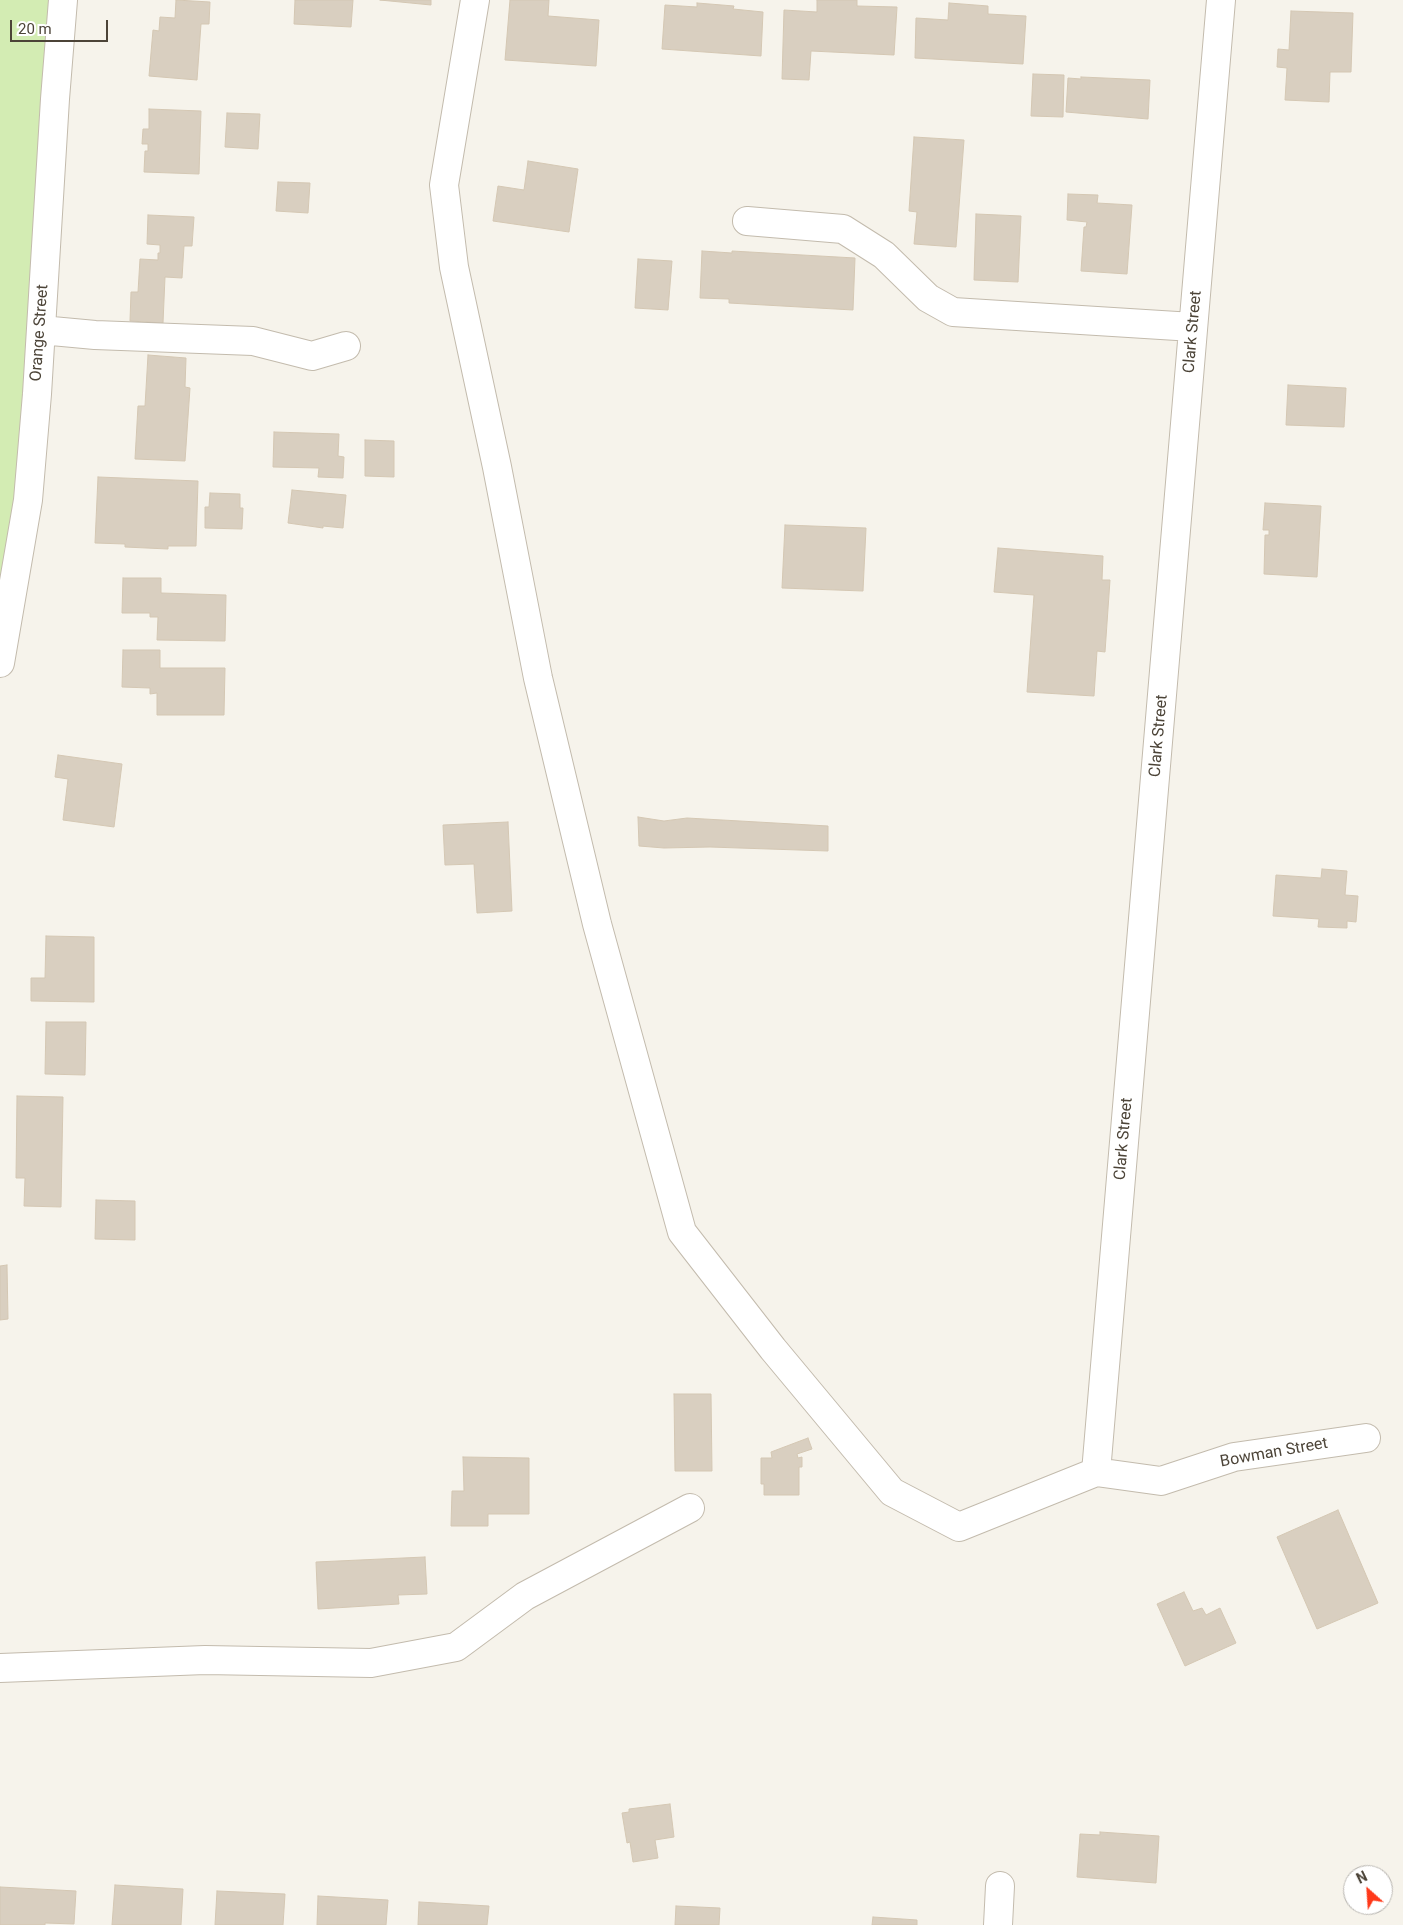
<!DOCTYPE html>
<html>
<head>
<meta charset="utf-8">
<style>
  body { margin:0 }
  #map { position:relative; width:1403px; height:1925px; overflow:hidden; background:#f6f3eb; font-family:Roboto,sans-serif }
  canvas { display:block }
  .north { position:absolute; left:1343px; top:1865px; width:50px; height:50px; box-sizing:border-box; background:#fff; border:1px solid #b7b4af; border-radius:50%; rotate:334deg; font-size:14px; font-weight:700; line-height:20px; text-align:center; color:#4c4438 }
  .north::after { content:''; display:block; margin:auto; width:18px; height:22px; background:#ff391a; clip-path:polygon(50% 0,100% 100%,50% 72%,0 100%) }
  .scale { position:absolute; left:10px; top:20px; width:98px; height:22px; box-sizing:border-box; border:2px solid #4c4438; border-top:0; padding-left:6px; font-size:15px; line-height:18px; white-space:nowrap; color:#4c4438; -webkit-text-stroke:4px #fff; paint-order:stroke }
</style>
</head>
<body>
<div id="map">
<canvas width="1403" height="1925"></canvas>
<div class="north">N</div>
<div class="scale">20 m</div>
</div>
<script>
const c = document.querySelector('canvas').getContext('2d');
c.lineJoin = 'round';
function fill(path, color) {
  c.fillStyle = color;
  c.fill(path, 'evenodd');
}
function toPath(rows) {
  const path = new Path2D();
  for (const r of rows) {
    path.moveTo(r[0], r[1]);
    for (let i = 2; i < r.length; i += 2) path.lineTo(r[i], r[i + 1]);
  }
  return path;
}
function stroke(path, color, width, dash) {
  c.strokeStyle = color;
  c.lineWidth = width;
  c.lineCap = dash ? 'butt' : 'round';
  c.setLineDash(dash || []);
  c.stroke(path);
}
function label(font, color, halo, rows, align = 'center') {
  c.font = font + ' Roboto,sans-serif';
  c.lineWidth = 4;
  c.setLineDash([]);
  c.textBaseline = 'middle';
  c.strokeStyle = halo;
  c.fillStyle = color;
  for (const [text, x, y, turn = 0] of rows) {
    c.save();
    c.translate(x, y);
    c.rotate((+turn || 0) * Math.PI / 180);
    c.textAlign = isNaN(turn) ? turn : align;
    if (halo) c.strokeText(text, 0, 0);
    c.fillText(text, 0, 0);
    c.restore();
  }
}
fill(toPath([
  [0,0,52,0,35,278,10,556,0,608]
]), '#d3ecb3');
const building = toPath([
  [176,0,210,2,209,24,201,24,197,80,149,76,153,30,159,31,160,17,175,18,176,0],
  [295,0,353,0,351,27,294,24,295,0],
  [380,0,431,0,431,5,380,0],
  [510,0,549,0,548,16,599,20,596,66,505,60,510,0],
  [817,0,857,0,857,6,897,7,894,55,811,51,809,80,782,79,784,10,817,12,817,0],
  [697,3,734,6,733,9,763,12,761,56,662,49,665,5,697,7,697,3],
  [949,3,988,6,988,14,1026,16,1023,64,915,58,916,18,948,20,949,3],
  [1291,11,1353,13,1351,72,1330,72,1329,102,1285,100,1287,68,1277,67,1278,49,1289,50,1291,11],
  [1033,74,1064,75,1063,117,1031,116,1033,74],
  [1081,77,1150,80,1148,119,1066,112,1068,78,1081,79,1081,77],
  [149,109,201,111,199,174,144,172,145,151,148,151,148,144,142,144,143,129,149,129,149,109],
  [227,113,260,114,258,149,225,147,227,113],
  [914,137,964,140,956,247,914,244,917,212,909,211,914,137],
  [528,161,578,169,569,232,493,221,498,186,524,190,528,161],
  [278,182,310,183,308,213,276,211,278,182],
  [1068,194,1098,195,1097,203,1132,205,1127,274,1081,271,1084,227,1086,227,1087,222,1067,220,1068,194],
  [976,214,1021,216,1018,282,974,280,976,214],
  [148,215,194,217,192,246,184,246,182,278,165,277,163,323,130,321,131,292,138,292,140,259,158,260,158,253,160,253,160,245,147,244,148,215],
  [702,251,732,253,732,251,855,258,853,310,729,303,729,299,700,298,702,251],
  [638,259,672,261,668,310,635,308,638,259],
  [148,355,186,358,185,387,190,388,185,461,135,459,138,406,145,406,148,355],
  [1288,385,1346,388,1344,427,1286,425,1288,385],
  [274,432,339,434,338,456,344,457,343,478,318,477,319,468,273,467,274,432],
  [365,440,394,441,394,477,365,476,365,440],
  [98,477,198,481,196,546,168,546,168,549,125,547,125,544,95,543,98,477],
  [292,490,346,495,343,528,323,526,323,528,288,523,292,490],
  [210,493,240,494,240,508,243,508,242,529,205,528,205,507,209,507,210,493],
  [1265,503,1321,506,1317,577,1264,574,1265,535,1269,535,1269,530,1263,530,1265,503],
  [785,525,866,528,863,591,782,588,785,525],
  [998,548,1103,556,1102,580,1110,580,1105,652,1097,651,1094,696,1027,692,1034,595,994,592,998,548],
  [123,578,161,578,161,593,226,595,225,641,157,640,158,617,150,617,150,613,122,613,123,578],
  [123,650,160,650,160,668,225,668,224,715,157,715,157,693,150,694,150,688,122,687,123,650],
  [58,755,122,764,114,827,63,820,68,779,55,777,58,755],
  [638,817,664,821,687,818,828,826,828,851,710,847,664,848,639,846,638,817],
  [508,822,512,911,477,913,474,864,445,865,443,825,508,822],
  [1322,869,1347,871,1345,895,1358,896,1356,922,1347,921,1347,928,1318,927,1319,919,1273,916,1276,875,1321,878,1322,869],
  [46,936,94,937,94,1002,31,1001,31,978,45,978,46,936],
  [46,1022,86,1022,85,1075,45,1074,46,1022],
  [17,1096,63,1097,61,1207,24,1206,25,1178,16,1178,17,1096],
  [96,1200,135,1201,135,1240,95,1239,96,1200],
  [7,1265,8,1319,0,1320,0,1266,7,1265],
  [674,1394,711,1394,712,1471,675,1471,674,1394],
  [808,1438,812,1449,797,1454,798,1458,802,1457,802,1467,799,1467,799,1495,764,1495,764,1484,761,1484,761,1458,772,1458,771,1452,808,1438],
  [463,1457,529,1458,529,1514,488,1514,488,1526,451,1526,452,1491,464,1491,463,1457],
  [1338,1510,1378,1603,1317,1629,1277,1537,1338,1510],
  [425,1557,427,1594,398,1595,399,1604,318,1609,316,1562,425,1557],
  [1184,1592,1193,1611,1202,1608,1206,1615,1220,1608,1236,1643,1185,1666,1157,1604,1184,1592],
  [670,1804,674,1837,655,1840,658,1858,633,1862,630,1842,627,1843,622,1813,629,1812,629,1809,670,1804],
  [1100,1832,1159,1836,1156,1883,1077,1877,1080,1834,1100,1835,1100,1832],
  [115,1885,183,1889,181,1925,112,1925,115,1885],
  [0,1887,76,1891,74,1924,45,1923,45,1925,0,1925,0,1887],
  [217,1891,285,1894,283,1925,215,1925,217,1891],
  [318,1896,388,1900,386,1925,317,1925,318,1896],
  [419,1902,489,1906,487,1925,418,1925,419,1902],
  [676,1906,720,1908,719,1925,675,1925,676,1906],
  [873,1917,917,1920,917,1925,872,1925,873,1917]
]);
fill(building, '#d9cfc0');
stroke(building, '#d4c7b3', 1);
const minor = toPath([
  [475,0,444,185,454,267,497,467,538,678,597,924,682,1232,773,1349,892,1492,959,1527,1096,1472],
  [747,221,843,229,884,255,928,298,953,312,1193,327],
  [41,330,95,335,253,341,312,356,346,346],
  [0,663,28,500,37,394,55,99,63,0],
  [1096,1472,1221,0],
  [1096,1472,1161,1481,1234,1457,1366,1438],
  [0,1668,205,1660,371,1663,456,1647,525,1596,690,1508],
  [998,1925,1000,1886]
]);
stroke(minor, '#c3bbad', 30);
stroke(minor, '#fff', 28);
label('16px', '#4c4438', '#fff', [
  ["Clark Street",1193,332,-85],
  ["Orange Street",40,333,-86],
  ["Clark Street",1159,736,-85],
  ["Clark Street",1124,1139,-85],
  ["Bowman Street",1274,1453,-10]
]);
</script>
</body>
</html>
